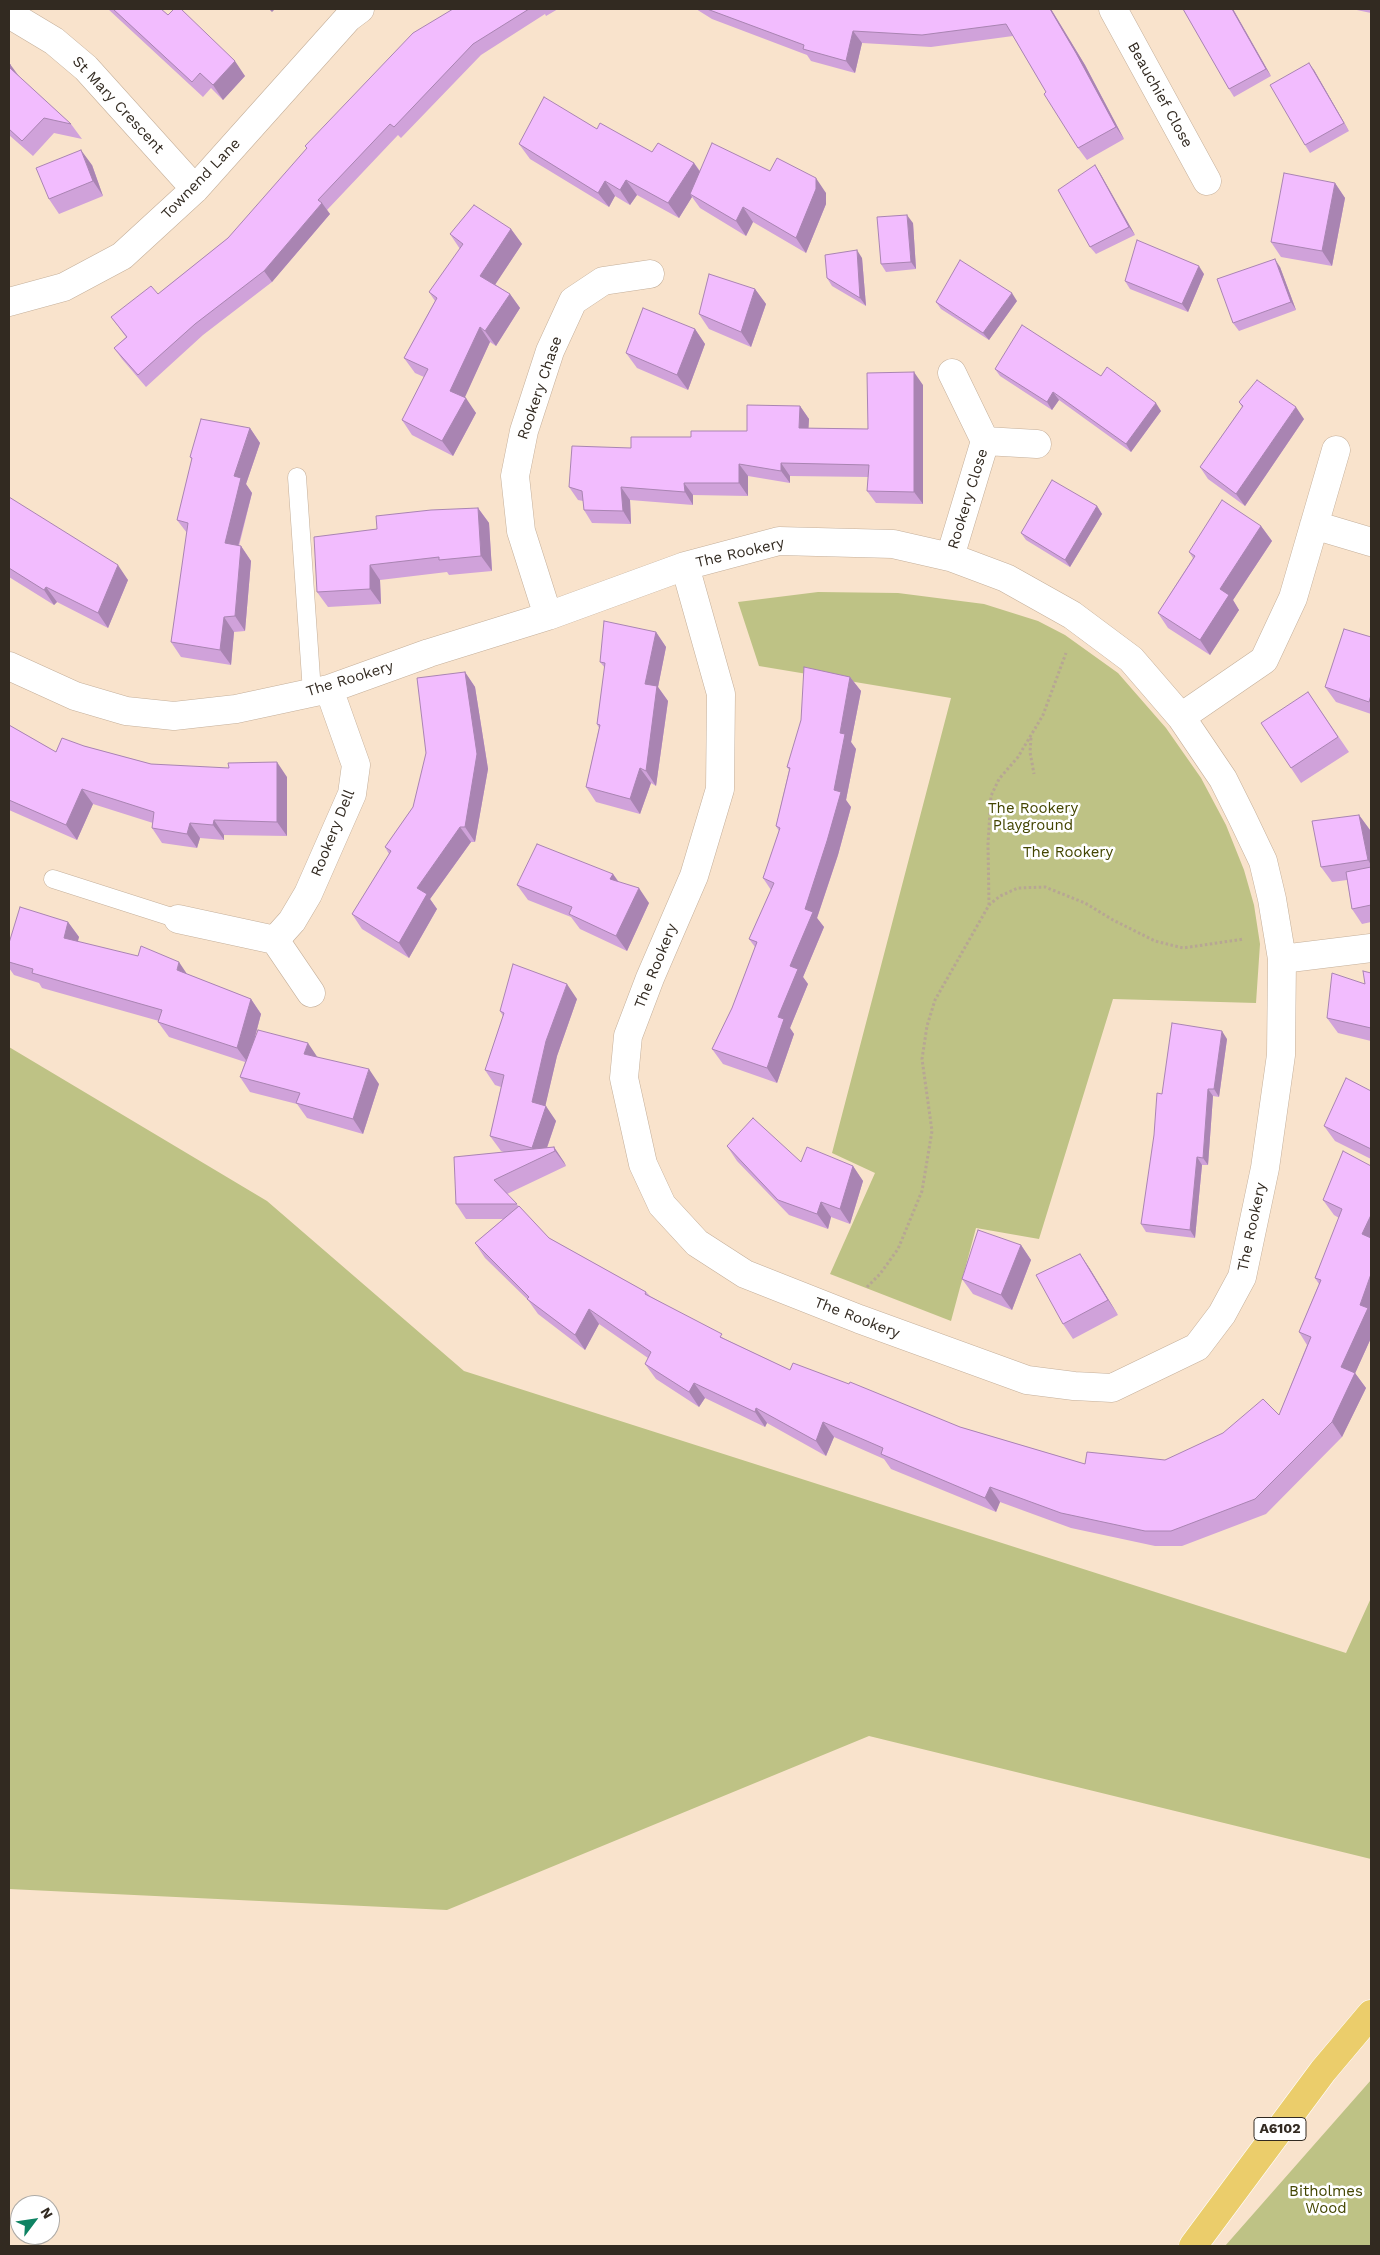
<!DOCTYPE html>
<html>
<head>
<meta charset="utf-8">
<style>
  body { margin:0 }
  #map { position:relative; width:1380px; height:2255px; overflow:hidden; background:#f9e3cc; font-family:"Work Sans",sans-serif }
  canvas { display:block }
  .frame { position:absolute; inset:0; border:10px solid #322a21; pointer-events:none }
  .north { position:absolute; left:10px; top:2195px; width:50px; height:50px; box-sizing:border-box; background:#fff; border:1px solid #adaaa6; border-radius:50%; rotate:59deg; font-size:14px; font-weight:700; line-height:20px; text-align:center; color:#322a21 }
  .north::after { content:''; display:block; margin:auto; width:18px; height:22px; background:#0e8363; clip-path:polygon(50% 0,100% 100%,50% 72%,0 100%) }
</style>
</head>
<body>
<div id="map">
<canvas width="1380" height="2255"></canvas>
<div class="frame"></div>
<div class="north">N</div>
</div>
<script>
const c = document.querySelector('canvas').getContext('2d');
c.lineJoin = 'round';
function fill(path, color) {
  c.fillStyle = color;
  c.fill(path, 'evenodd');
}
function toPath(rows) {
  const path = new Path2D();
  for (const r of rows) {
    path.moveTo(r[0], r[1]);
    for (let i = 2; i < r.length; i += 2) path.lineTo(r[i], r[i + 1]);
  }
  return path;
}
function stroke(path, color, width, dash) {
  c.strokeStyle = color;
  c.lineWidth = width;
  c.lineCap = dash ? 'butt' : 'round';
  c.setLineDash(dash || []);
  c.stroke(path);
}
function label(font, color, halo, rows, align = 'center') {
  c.font = font + ' "Work Sans",sans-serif';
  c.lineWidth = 5;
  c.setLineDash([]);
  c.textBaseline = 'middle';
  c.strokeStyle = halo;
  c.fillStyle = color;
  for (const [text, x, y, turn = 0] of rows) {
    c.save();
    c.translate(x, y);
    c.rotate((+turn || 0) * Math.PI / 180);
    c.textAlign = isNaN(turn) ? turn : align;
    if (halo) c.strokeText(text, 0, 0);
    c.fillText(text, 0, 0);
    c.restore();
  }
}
fill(toPath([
  [818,592,898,593,984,604,1038,621,1065,635,1118,673,1166,728,1201,778,1226,825,1244,870,1254,905,1260,944,1256,1003,1113,999,1039,1239,976,1228,951,1321,830,1274,875,1173,832,1153,951,698,759,666,738,602],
  [9,1047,267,1201,464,1371,1346,1653,1371,1598,1371,1859,869,1736,447,1910,9,1889],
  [1371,2080,1371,2246,1224,2246,1225,2246]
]), '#bec285');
const service = toPath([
  [297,477,312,692],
  [53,879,178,919]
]);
const minor = toPath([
  [1113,9,1207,181],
  [9,14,54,41,86,68,195,189],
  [9,302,64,287,122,256,195,189,348,18,360,9],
  [952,373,985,441,1037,444],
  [1314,525,1371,542],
  [950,557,985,441],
  [548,616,521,531,515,476,524,431,550,351,573,301,603,281,650,274],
  [9,666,75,696,126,711,174,716,236,709,329,689,429,653,548,616,685,566,779,541,893,544,950,557,1006,578,1072,615,1131,659,1181,717,1223,779,1242,817,1263,861,1272,899,1282,959,1281,1055,1265,1168,1242,1277,1222,1314,1197,1347,1112,1388,1074,1386,1027,1380,859,1319,745,1274,697,1243,662,1205,643,1164,624,1078,628,1036,650,978,694,876,720,789,721,694,685,566],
  [1181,717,1264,660,1293,598,1336,450],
  [178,919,275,940,311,993],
  [275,940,292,921,308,894,352,794,356,765,329,689],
  [1282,959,1371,948]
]);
const primary = toPath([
  [1193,2246,1323,2071,1371,2014]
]);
stroke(service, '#c4af9a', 19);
stroke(minor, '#c4af9a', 29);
stroke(primary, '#fff', 29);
stroke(toPath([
  [1031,738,1030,752,1034,774],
  [989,905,988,844,991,796,999,779,1018,757,1043,715,1066,653],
  [867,1287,880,1274,898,1249,922,1191,932,1131,922,1059,927,1026,935,1000,989,905,1000,896,1018,888,1045,887,1085,903,1113,920,1155,941,1183,948,1244,939]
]), '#b7a694', 3, [2.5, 2.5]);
stroke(service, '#fff', 18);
stroke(minor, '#fff', 28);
stroke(primary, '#ebcd6b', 28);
fill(toPath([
  [108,9,161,9,168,15,245,76,223,100,211,88,203,97],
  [453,9,558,9,546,16,545,14,481,55,401,138,398,135,327,210,330,214,272,282,203,335,146,387,122,359,114,348,126,337,111,317,158,294,228,238],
  [696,9,1051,9,1085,65,1124,139,1087,160,1078,148,1046,92,1013,36,931,47,862,43,855,73,811,61,807,55,712,19],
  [1183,9,1233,9,1271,76,1234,97,1229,89],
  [1352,9,1371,9,1371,13],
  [9,64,18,76,71,124,82,139,54,133,33,156,9,135],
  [1314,70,1349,131,1310,153,1305,145],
  [597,129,652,152,694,163,700,171,770,171,826,193,826,204,806,253,753,222,746,236,700,208,692,197,679,218,637,195,630,205,615,196,609,207,530,159,519,144],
  [92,165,103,196,59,214,49,199],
  [1095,165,1100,173,1135,235,1096,254,1090,247],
  [1335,183,1345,198,1332,266,1281,257,1271,242],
  [913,223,916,269,886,272,881,264],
  [511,229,522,244,495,284,510,294,520,308,496,346,490,342,464,398,476,413,453,456,412,435,402,420,424,377,415,373,404,358,435,301,429,292,460,249,450,234],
  [862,258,866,306,832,286,827,278],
  [1280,267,1296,310,1239,331,1233,323],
  [1204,274,1188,312,1130,289,1125,281],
  [755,289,766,304,751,347,709,329,699,314],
  [1017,301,989,340,941,309,936,302],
  [695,329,705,344,688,390,637,368,626,353],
  [995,369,1101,376,1161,411,1131,452,1059,400,1052,410,1000,376],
  [923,385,923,504,876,503,867,491,868,477,790,476,790,483,748,476,748,496,693,495,693,505,630,500,631,524,592,523,584,510,583,501,578,500,569,487,631,448,691,437,747,431,800,406,809,419,808,428,868,429],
  [1239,402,1304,419,1245,506,1208,479,1200,467,1242,407],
  [250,428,260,443,246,484,252,493,239,546,241,546,251,561,245,631,234,632,231,665,181,657,171,642,187,533,177,520,192,460,190,457],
  [9,497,128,580,108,628,57,602,54,605,9,577],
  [1097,506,1102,514,1070,567,1026,540,1021,533],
  [478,508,489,523,492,571,449,575,447,572,380,580,381,604,328,607,317,592,377,529],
  [1261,526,1272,541,1233,600,1239,610,1210,655,1168,628,1158,613,1193,558,1189,552],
  [656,632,666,647,658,687,668,701,656,786,651,783,640,814,596,802,586,787,599,728,597,724,605,668,600,662],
  [1371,637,1371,714,1336,702,1325,687],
  [465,672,475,687,488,769,475,842,471,842,430,899,437,909,409,958,362,929,352,914,389,854,385,847,413,807],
  [850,677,861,691,851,742,856,749,846,800,851,807,838,855,817,918,824,927,803,977,808,984,790,1028,794,1034,777,1083,723,1064,712,1049,732,1008,755,947,749,939,771,890,763,878,779,831,776,826,789,770,787,767],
  [1308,692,1349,752,1301,783,1291,768],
  [9,725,56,752,84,746,151,764,287,777,287,836,224,835,224,840,200,838,197,848,162,843,152,828,153,823,93,804,77,840,9,810],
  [1359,815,1370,830,1371,837,1371,922,1362,924,1352,909,1347,880,1332,882,1321,867],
  [613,874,619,882,649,903,627,951,580,929,571,917,528,900,517,885],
  [68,922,79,937,77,941,187,974,251,999,261,1014,255,1037,318,1057,379,1084,363,1134,307,1118,297,1104,250,1092,240,1077,245,1062,169,1037,158,1022,159,1021,42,988,39,983,14,975,9,968,9,943],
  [1371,973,1371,1041,1338,1033,1327,1018,1365,984],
  [577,999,557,1056,545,1106,556,1121,547,1148,554,1147,564,1162,566,1166,507,1194,549,1238,646,1292,650,1296,725,1339,790,1370,960,1427,1085,1464,1165,1460,1279,1415,1307,1345,1299,1332,1319,1284,1315,1278,1339,1218,1334,1215,1323,1200,1371,1166,1371,1338,1355,1373,1366,1388,1342,1437,1266,1514,1182,1546,1155,1546,1071,1528,1000,1502,996,1512,891,1469,884,1459,834,1437,826,1456,767,1423,765,1427,705,1398,699,1407,656,1379,645,1364,648,1358,599,1324,585,1350,538,1314,528,1300,485,1258,475,1243,503,1219,466,1219,456,1204,504,1152,501,1151,490,1136,501,1087,495,1085,485,1070,503,1016,500,1011],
  [1227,1039,1219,1097,1213,1096,1208,1165,1202,1165,1195,1238,1146,1232,1141,1224,1162,1094],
  [1371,1091,1371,1159,1335,1141,1324,1126],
  [727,1146,801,1162,853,1166,863,1181,850,1224,831,1217,828,1229,789,1215,737,1161],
  [1021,1245,1031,1260,1012,1310,973,1294,962,1279],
  [1080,1254,1090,1269,1118,1315,1073,1339,1063,1324]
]), '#d0a2da');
fill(toPath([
  [269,9,275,9,272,12],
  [1050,9,1051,9,1085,65,1124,139,1116,127],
  [1232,9,1233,9,1271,76,1266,69],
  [853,31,862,43,855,73,846,61],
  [235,61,245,76,223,100,213,85],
  [1309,63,1314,70,1349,131,1344,123],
  [10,64,21,79,10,68],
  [81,150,92,165,103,196,93,181],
  [694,163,704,178,690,194,692,197,679,218,668,203],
  [1095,165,1100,173,1135,235,1129,227],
  [816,178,826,193,826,204,806,253,796,238],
  [626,180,637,195,630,205,620,190],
  [605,181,615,196,609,207,598,193],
  [1335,183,1345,198,1332,266,1322,251],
  [322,203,330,214,272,282,264,271],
  [743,207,753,222,746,236,736,221],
  [907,215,913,223,916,269,911,262],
  [511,229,522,244,491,291,480,276],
  [857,250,862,258,866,306,860,298],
  [1275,259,1280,267,1296,310,1291,302],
  [1199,266,1204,274,1188,312,1182,304],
  [755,289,766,304,751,347,741,332],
  [1012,293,1017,301,989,340,983,333],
  [510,294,520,308,496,346,485,331],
  [480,327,490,342,461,406,450,391],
  [695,329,705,344,688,390,677,375],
  [914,372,923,385,923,504,914,492],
  [1053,392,1059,400,1052,410,1047,402],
  [466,398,476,413,453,456,442,441],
  [1156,403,1161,411,1131,452,1126,444],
  [800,406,809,419,808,440,799,428],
  [1296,407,1304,419,1245,506,1236,494],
  [250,428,260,443,246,484,252,493,235,558,225,543,234,476],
  [781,463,790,476,790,483,781,471],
  [739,464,748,476,748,496,739,483],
  [684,483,693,495,693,505,685,492],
  [621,487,630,500,631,524,623,511],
  [1097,506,1102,514,1070,567,1065,560],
  [478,508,489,523,492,571,481,556],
  [1261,526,1272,541,1233,600,1239,610,1210,655,1200,640,1220,589],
  [241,546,251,561,245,631,235,616],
  [118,565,128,580,108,628,98,613],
  [370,565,380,580,381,604,370,589],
  [46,587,57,602,54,605,44,590],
  [224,617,234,632,231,665,220,650],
  [656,632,666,647,658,687,668,701,656,786,646,771,645,684],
  [465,672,475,687,488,769,475,842,465,827],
  [850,677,861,691,851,742,856,749,846,800,851,807,838,855,817,918,824,927,803,977,808,984,790,1028,794,1034,777,1083,767,1068,790,966,834,790,840,733],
  [277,762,287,777,287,836,277,822],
  [640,768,651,783,640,814,630,799],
  [82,789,93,804,77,840,66,825],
  [1359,815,1370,830,1371,837,1371,865,1368,860],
  [214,820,224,835,224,840,213,825],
  [190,823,200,838,197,848,187,834],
  [460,827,471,842,430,899,437,909,409,958,399,943,417,888],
  [613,874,623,889,610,879],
  [639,888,649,903,627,951,616,936],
  [68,922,79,937,75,953,64,938],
  [179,962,189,977,177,970],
  [567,984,577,999,557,1056,543,1116,546,1106,556,1121,544,1156,539,1159,532,1148,532,1102,546,1041],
  [251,999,261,1014,248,1063,237,1048],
  [1222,1031,1227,1039,1219,1097,1214,1089],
  [308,1043,318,1058,304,1054],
  [369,1069,379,1084,363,1134,353,1119],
  [1208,1089,1213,1096,1208,1165,1203,1158],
  [554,1147,564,1162,566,1166,555,1151],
  [1197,1157,1202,1165,1195,1238,1190,1230],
  [853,1166,863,1181,850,1224,840,1209],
  [821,1202,831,1217,828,1229,817,1214],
  [1371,1215,1371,1246,1362,1234],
  [1021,1245,1031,1260,1012,1310,1001,1295],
  [1080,1254,1090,1269,1118,1315,1108,1300],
  [1371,1274,1371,1338,1353,1378,1355,1373,1366,1388,1342,1437,1332,1422,1341,1367,1360,1305],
  [589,1309,599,1324,585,1350,575,1335],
  [694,1383,705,1398,699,1407,689,1392],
  [756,1408,767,1423,765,1427,755,1412],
  [823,1422,834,1437,826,1456,816,1441],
  [990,1487,1000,1502,996,1512,985,1498]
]), '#a984b2');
const building = toPath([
  [113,9,161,9,168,15,174,9,181,9,235,61,213,85,200,73,192,82,113,9],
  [453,9,529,9,473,44,394,127,390,124,318,200,322,203,264,271,195,324,138,375,114,348,127,337,111,317,151,286,158,294,228,238,307,148,305,146,413,33,453,9],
  [707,9,1050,9,1076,53,1116,127,1078,148,1044,94,1046,92,1006,24,922,35,853,31,846,61,803,49,804,45,707,9],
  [1183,9,1232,9,1266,69,1229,89,1183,9],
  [1309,63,1344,123,1305,145,1270,85,1309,63],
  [9,64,10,64,10,68,71,124,44,118,22,141,9,129,9,64],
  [544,97,597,129,600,123,652,152,658,143,694,163,668,203,626,180,620,190,605,181,598,193,519,144,544,97],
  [712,143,770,171,777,158,816,178,816,189,796,238,743,207,736,221,690,194,712,143],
  [81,150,93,181,49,199,36,168,81,150],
  [1095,165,1129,227,1090,247,1058,190,1095,165],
  [1284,173,1335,183,1322,251,1271,242,1284,173],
  [474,205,511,229,480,276,510,294,485,331,480,327,450,391,466,398,442,441,402,420,428,369,404,358,437,298,429,292,463,244,450,234,474,205],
  [907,215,911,262,881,264,877,217,907,215],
  [1137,240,1199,266,1182,304,1125,281,1137,240],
  [857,250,860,298,827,278,825,255,857,250],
  [1275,259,1291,302,1233,323,1217,279,1275,259],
  [960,260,1012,293,983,333,936,302,960,260],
  [709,274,755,289,741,332,699,314,709,274],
  [643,308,695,329,677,375,626,353,643,308],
  [1022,325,1101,376,1107,367,1156,403,1126,444,1053,392,1047,402,995,369,1022,325],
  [914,372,914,492,867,491,869,465,781,463,781,471,739,464,739,483,684,483,685,492,621,487,623,511,584,510,582,491,569,487,572,446,631,448,631,437,691,437,691,431,747,431,747,405,800,406,799,428,868,429,867,373,914,372],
  [1257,380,1296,407,1236,494,1200,467,1243,406,1239,402,1257,380],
  [201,419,250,428,234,476,241,478,225,543,241,546,235,616,224,617,220,650,171,642,188,523,177,520,192,458,190,457,201,419],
  [1052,480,1097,506,1065,560,1021,533,1052,480],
  [9,497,118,565,98,613,46,587,44,590,9,568,9,497],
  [1222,500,1261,526,1220,589,1229,595,1200,640,1158,613,1195,556,1189,552,1222,500],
  [478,508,481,556,439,560,439,557,370,565,370,589,317,592,314,537,377,529,376,516,431,510,478,508],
  [604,621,656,632,645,684,657,686,646,771,640,768,630,799,586,787,600,725,597,724,605,663,600,662,604,621],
  [1344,629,1371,637,1371,695,1369,702,1325,687,1344,629],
  [804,667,850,677,840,733,845,734,834,790,841,792,827,841,805,909,813,912,790,966,798,969,778,1017,784,1019,767,1068,712,1049,732,1008,757,942,749,939,774,883,763,878,780,828,776,826,790,768,787,767,801,720,804,667],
  [465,672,477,754,465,827,460,827,417,888,427,894,399,943,352,914,391,851,385,847,413,807,426,753,417,678,465,672],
  [1308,692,1338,737,1291,768,1261,723,1308,692],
  [9,725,56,752,62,738,84,746,151,764,229,768,228,763,277,762,277,822,214,820,213,825,190,823,187,834,152,828,154,812,82,789,66,825,9,800,9,725],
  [1359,815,1368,860,1321,867,1312,821,1359,815],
  [537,844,613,874,610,879,639,888,616,936,569,914,572,907,517,885,537,844],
  [1371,867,1371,905,1352,909,1346,872,1371,867],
  [20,907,68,922,64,938,138,956,141,946,179,962,177,970,251,999,237,1048,158,1022,162,1010,32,973,33,969,9,962,9,943,20,907],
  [513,964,567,984,546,1041,532,1102,546,1106,532,1148,490,1136,504,1075,485,1070,504,1013,500,1011,513,964],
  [1363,971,1371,973,1371,1028,1327,1018,1332,973,1365,984,1363,971],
  [1172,1023,1222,1031,1214,1089,1208,1089,1203,1158,1197,1157,1190,1230,1141,1224,1154,1135,1157,1093,1162,1094,1172,1023],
  [258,1030,308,1043,304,1054,369,1069,353,1119,296,1103,300,1093,240,1077,258,1030],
  [1346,1078,1371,1091,1371,1149,1324,1126,1346,1078],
  [753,1118,801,1162,807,1147,853,1166,840,1209,821,1202,817,1214,778,1200,727,1146,753,1118],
  [554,1147,555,1151,494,1180,517,1204,456,1204,454,1157,554,1147],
  [1343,1151,1371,1166,1371,1215,1362,1234,1371,1238,1371,1274,1360,1305,1368,1308,1341,1367,1355,1373,1332,1422,1255,1499,1171,1531,1145,1531,1061,1513,990,1487,985,1498,881,1454,883,1448,823,1422,816,1441,756,1408,755,1412,694,1383,689,1392,645,1364,651,1352,589,1309,575,1335,527,1299,529,1297,475,1243,519,1206,549,1238,646,1292,645,1294,722,1334,720,1337,790,1370,793,1363,849,1384,850,1382,960,1427,1085,1464,1087,1452,1165,1460,1223,1433,1263,1399,1279,1415,1311,1337,1299,1332,1321,1280,1315,1278,1342,1209,1323,1200,1343,1151],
  [978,1230,1021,1245,1001,1295,962,1279,978,1230],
  [1080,1254,1108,1300,1063,1324,1036,1275,1080,1254]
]);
fill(building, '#f2bcfe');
stroke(building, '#a984b2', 1);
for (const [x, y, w] of [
  [1280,2129,52]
]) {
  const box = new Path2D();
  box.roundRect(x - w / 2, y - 11.5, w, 23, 4);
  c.fillStyle = '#fff';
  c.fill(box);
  stroke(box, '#322a21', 1);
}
label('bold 14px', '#322a21', null, [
  ["A6102",1280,2129]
]);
label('15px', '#322a21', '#fff', [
  ["Beauchief Close",1160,95,61],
  ["St Mary Crescent",118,105,47],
  ["Townend Lane",201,179,-46],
  ["Rookery Chase",540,388,-71],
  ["Rookery Close",968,499,-73],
  ["The Rookery",740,553,-13],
  ["The Rookery",350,679,-17],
  ["Rookery Dell",333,833,-68],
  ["The Rookery",656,966,-68],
  ["The Rookery",1252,1227,-78],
  ["The Rookery",857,1318,21]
]);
label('15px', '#434501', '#fff', [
  ["The Rookery",1033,809],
  ["Playground",1033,826],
  ["The Rookery",1068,853],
  ["Bitholmes",1326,2192],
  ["Wood",1326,2209]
]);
</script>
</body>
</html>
